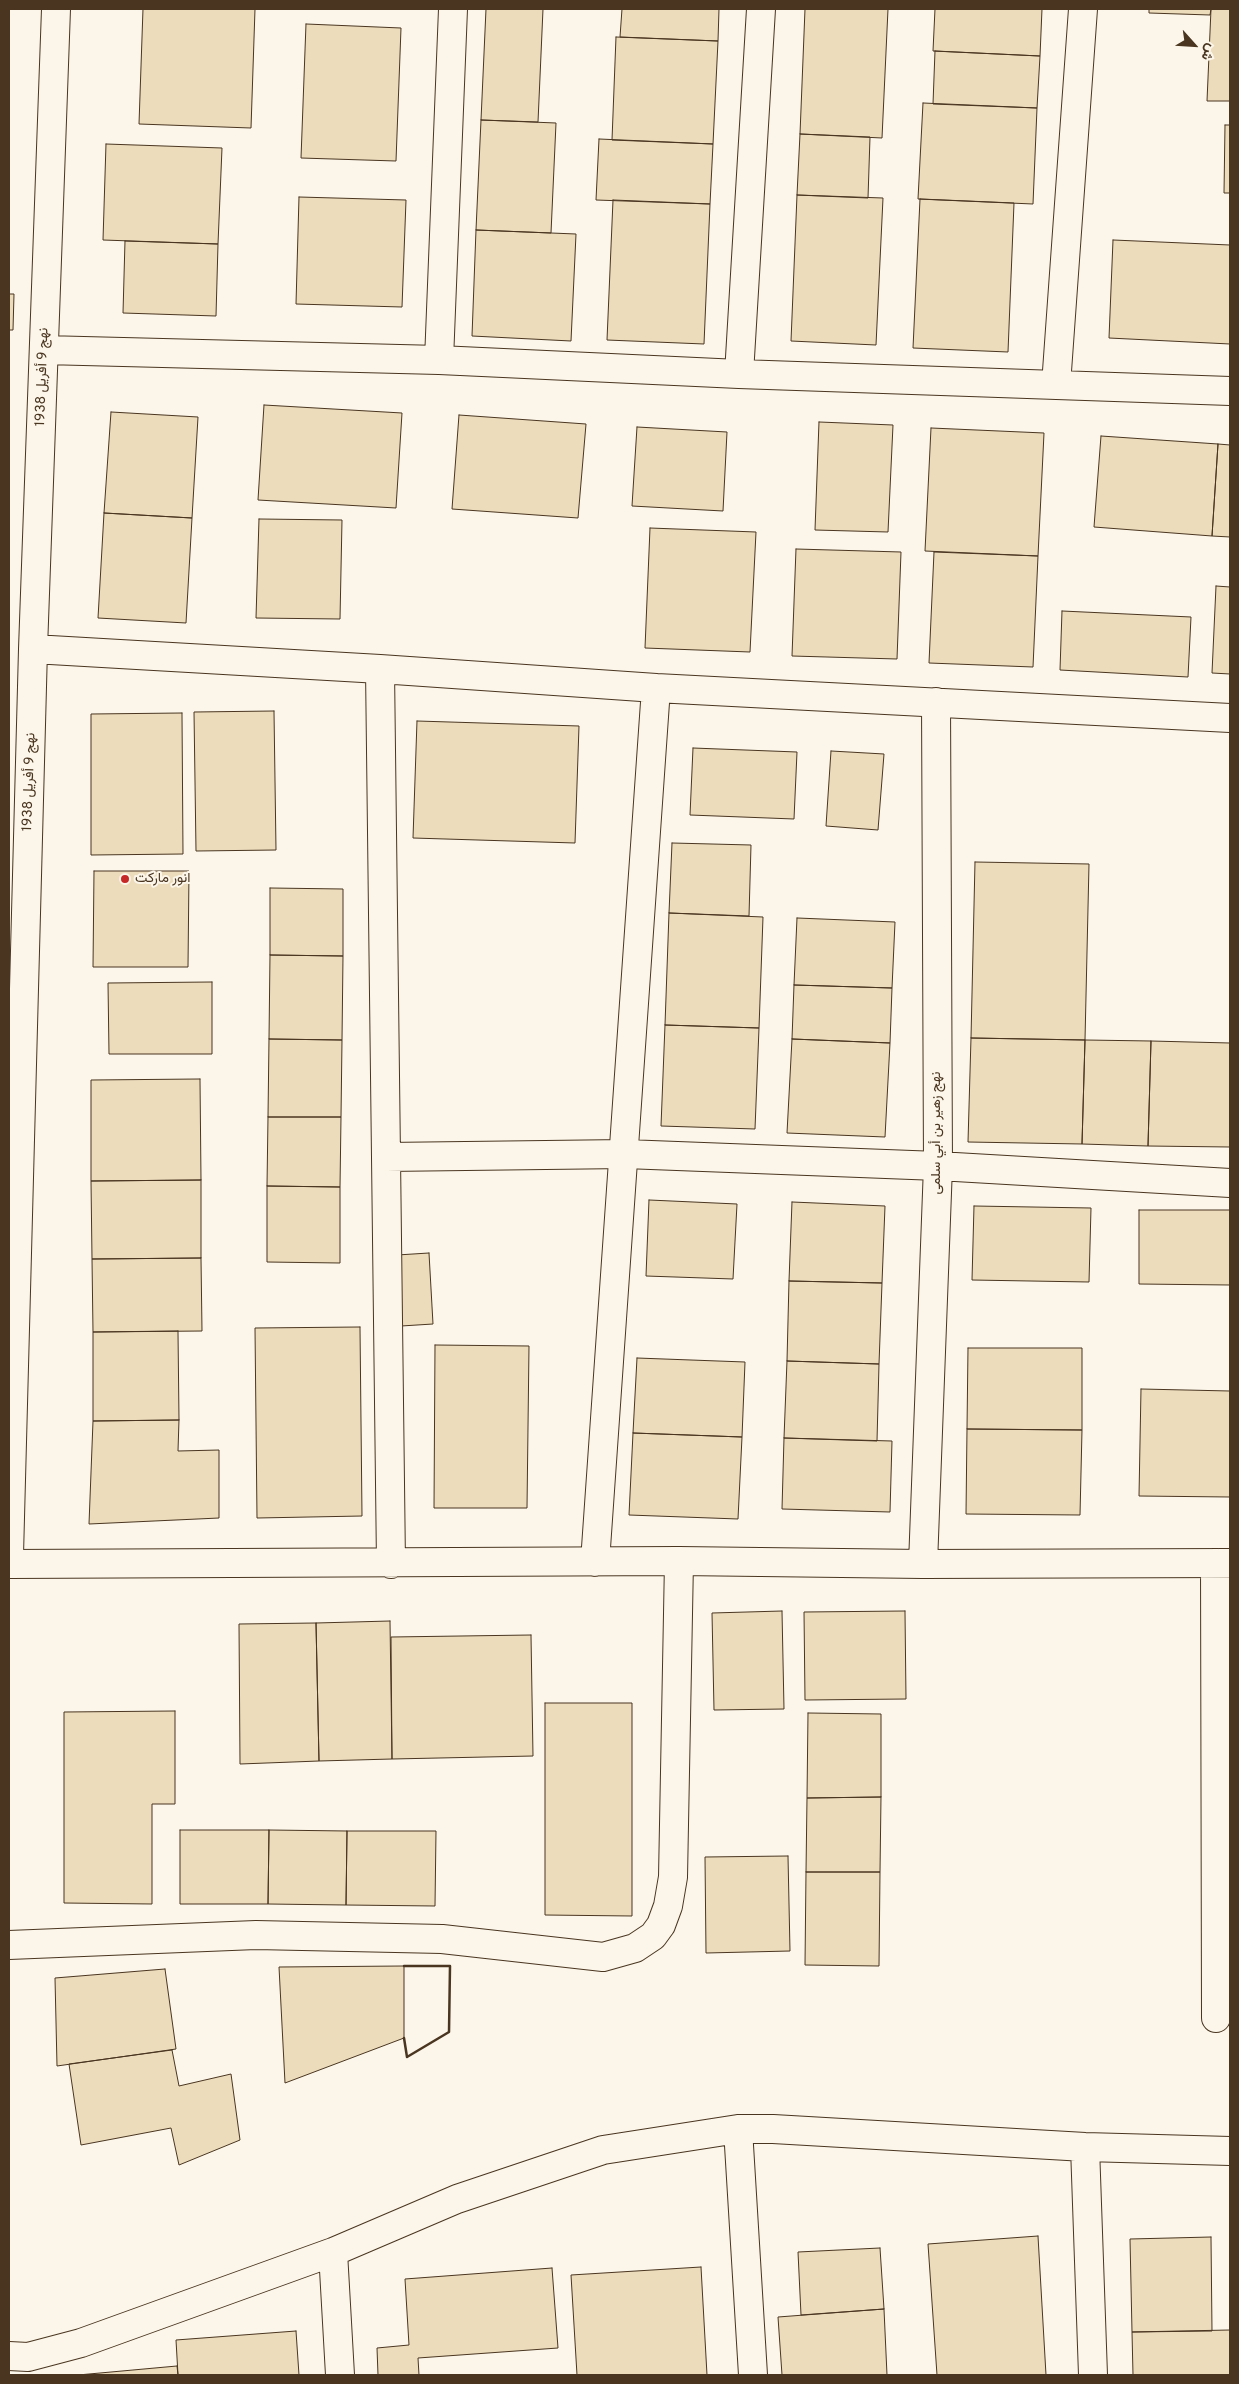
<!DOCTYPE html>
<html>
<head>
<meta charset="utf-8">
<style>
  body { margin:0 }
  #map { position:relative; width:1239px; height:2384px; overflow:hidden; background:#fbf6e9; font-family:Overpass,Vazirmatn,sans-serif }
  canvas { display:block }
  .frame { position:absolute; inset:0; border:10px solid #4a3520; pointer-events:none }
  .north { position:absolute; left:1169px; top:20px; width:50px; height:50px; -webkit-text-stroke:4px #fbf6e9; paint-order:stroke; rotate:116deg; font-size:14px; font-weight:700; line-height:20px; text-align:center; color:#4a3520 }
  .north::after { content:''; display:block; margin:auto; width:18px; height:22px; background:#4a3520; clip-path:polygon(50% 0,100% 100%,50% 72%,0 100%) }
</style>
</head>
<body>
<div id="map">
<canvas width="1239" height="2384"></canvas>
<div class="frame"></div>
<div class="north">ش</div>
</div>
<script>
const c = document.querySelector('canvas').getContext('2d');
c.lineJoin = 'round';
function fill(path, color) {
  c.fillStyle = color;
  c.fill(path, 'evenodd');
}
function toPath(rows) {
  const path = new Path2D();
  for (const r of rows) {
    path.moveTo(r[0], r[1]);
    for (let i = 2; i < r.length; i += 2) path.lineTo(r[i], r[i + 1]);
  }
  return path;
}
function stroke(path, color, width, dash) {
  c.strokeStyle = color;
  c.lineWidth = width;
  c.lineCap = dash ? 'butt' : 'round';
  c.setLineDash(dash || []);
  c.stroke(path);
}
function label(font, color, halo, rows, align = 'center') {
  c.font = font + ' Overpass,Vazirmatn,sans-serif';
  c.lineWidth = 4;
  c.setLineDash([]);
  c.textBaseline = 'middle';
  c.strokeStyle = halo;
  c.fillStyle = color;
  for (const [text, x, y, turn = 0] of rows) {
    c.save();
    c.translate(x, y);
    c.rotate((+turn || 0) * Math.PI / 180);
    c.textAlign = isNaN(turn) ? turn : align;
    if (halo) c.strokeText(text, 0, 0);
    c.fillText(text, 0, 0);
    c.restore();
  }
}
const building = toPath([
  [143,9,255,9,251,128,139,124,143,9],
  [486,9,543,9,538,122,481,120,486,9],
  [622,9,719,9,718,41,620,37,622,9],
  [805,9,888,9,882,138,800,134,805,9],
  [935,9,1042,9,1040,56,933,51,935,9],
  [1149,9,1211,9,1210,15,1149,13,1149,9],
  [1211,9,1230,9,1230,101,1207,101,1211,9],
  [306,24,401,28,396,161,301,158,306,24],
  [616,37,718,41,713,144,612,140,616,37],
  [935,51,1040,56,1037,108,933,104,935,51],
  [923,103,1037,108,1033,204,918,199,923,103],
  [481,120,556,123,551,233,476,230,481,120],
  [1225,125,1230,125,1230,193,1224,193,1225,125],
  [800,134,870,137,868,198,797,195,800,134],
  [599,139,713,144,710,204,596,200,599,139],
  [106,144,222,148,218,244,103,240,106,144],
  [797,195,883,198,876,345,791,341,797,195],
  [299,197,406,200,402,307,296,304,299,197],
  [920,199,1014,203,1008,352,913,348,920,199],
  [613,200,710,204,704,344,607,340,613,200],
  [476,230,576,234,571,341,472,336,476,230],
  [1113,240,1230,245,1230,344,1109,338,1113,240],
  [125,241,218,244,216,316,123,313,125,241],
  [9,294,14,294,13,330,9,330,9,294],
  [264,405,402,413,396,508,258,500,264,405],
  [111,412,198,417,192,518,104,513,111,412],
  [459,415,586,424,578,518,452,509,459,415],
  [819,422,893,425,888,532,815,530,819,422],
  [637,427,727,432,723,511,632,506,637,427],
  [931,428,1044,433,1038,556,925,551,931,428],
  [1101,436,1218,444,1212,536,1094,527,1101,436],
  [1218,444,1230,445,1230,537,1212,536,1218,444],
  [104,513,192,518,186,623,98,618,104,513],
  [259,519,342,520,340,619,256,618,259,519],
  [650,528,756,532,750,652,645,648,650,528],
  [796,549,901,552,897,659,792,656,796,549],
  [934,552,1038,556,1033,667,929,663,934,552],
  [1216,586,1230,587,1230,674,1212,673,1216,586],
  [1062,611,1191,617,1188,677,1060,670,1062,611],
  [274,711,276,850,196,851,194,712,274,711],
  [182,713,183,854,91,855,91,714,182,713],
  [417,721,579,726,575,843,413,838,417,721],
  [693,748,797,752,794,819,690,815,693,748],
  [831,751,884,754,878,830,826,826,831,751],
  [672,843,751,845,749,916,669,913,672,843],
  [975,862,1089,864,1085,1040,971,1038,975,862],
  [94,871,189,871,188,967,93,967,94,871],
  [270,888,343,889,343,956,270,955,270,888],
  [669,913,763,917,759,1028,665,1025,669,913],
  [797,918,895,922,892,988,794,985,797,918],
  [270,955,343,956,342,1040,269,1039,270,955],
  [212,982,212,1054,109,1054,108,983,212,982],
  [794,985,892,988,890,1043,792,1039,794,985],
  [665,1025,759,1028,755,1129,661,1126,665,1025],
  [971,1038,1085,1040,1082,1144,968,1142,971,1038],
  [269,1039,342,1040,341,1117,268,1117,269,1039],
  [792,1039,890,1043,885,1137,787,1133,792,1039],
  [1085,1040,1151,1041,1148,1146,1082,1144,1085,1040],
  [1151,1041,1230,1043,1230,1147,1148,1146,1151,1041],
  [200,1079,201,1180,91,1181,91,1080,200,1079],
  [268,1117,341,1117,340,1187,267,1186,268,1117],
  [201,1180,201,1258,92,1259,91,1181,201,1180],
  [267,1186,340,1187,340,1263,267,1262,267,1186],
  [649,1200,737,1204,733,1279,646,1276,649,1200],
  [792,1202,885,1206,882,1283,789,1281,792,1202],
  [974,1206,1091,1208,1089,1282,972,1280,974,1206],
  [1139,1210,1230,1210,1230,1285,1139,1284,1139,1210],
  [429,1253,433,1324,401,1326,397,1255,429,1253],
  [201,1258,202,1331,93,1332,92,1259,201,1258],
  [789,1281,882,1283,879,1364,787,1361,789,1281],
  [360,1327,362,1516,257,1518,255,1328,360,1327],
  [178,1331,179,1420,93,1421,93,1332,178,1331],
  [435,1345,529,1346,527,1508,434,1508,435,1345],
  [968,1348,1082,1348,1082,1430,967,1429,968,1348],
  [637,1358,745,1362,742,1437,633,1433,637,1358],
  [787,1361,879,1364,877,1441,784,1438,787,1361],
  [1141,1389,1230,1391,1230,1497,1139,1496,1141,1389],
  [179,1420,178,1451,219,1450,219,1518,89,1524,93,1421,179,1420],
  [967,1429,1082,1430,1080,1515,966,1514,967,1429],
  [633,1433,742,1437,738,1519,629,1515,633,1433],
  [784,1438,892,1441,890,1512,782,1509,784,1438],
  [782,1611,784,1709,714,1710,712,1613,782,1611],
  [905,1611,906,1699,805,1700,804,1612,905,1611],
  [390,1621,392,1759,319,1761,316,1623,390,1621],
  [316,1623,319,1761,240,1764,239,1624,316,1623],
  [531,1635,533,1756,392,1759,391,1637,531,1635],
  [545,1703,632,1703,632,1916,545,1915,545,1703],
  [175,1711,175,1804,152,1804,152,1904,64,1903,64,1712,175,1711],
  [808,1713,881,1714,881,1797,807,1798,808,1713],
  [881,1797,880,1872,806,1872,807,1798,881,1797],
  [180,1830,269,1830,268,1904,180,1904,180,1830],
  [269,1830,347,1831,346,1905,268,1904,269,1830],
  [347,1831,436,1831,435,1906,346,1905,347,1831],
  [788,1856,790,1951,706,1953,705,1857,788,1856],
  [806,1872,880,1872,879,1966,805,1965,806,1872],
  [404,1966,404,2038,285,2083,279,1967,404,1966],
  [165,1969,176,2049,57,2066,55,1978,165,1969],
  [172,2050,179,2086,231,2074,240,2140,179,2165,171,2128,81,2145,69,2064,172,2050],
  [1038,2236,1046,2375,937,2375,928,2244,1038,2236],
  [1211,2237,1212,2331,1132,2332,1130,2239,1211,2237],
  [880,2248,884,2309,801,2315,798,2252,880,2248],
  [701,2267,707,2375,577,2375,571,2275,701,2267],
  [552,2268,558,2348,418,2358,419,2375,378,2375,377,2348,409,2345,405,2279,552,2268],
  [884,2309,887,2375,782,2375,778,2317,884,2309],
  [1230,2330,1230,2375,1133,2375,1132,2332,1230,2330],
  [296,2331,299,2375,178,2375,176,2340,296,2331],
  [177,2366,178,2375,78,2375,177,2366]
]);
fill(building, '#ecdcbc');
stroke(building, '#4a3520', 1);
const street = toPath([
  [44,350,439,360,739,374,1230,391],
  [439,360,453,9],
  [739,374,761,9],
  [1056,385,1083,9],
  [33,649,380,669,656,688,1230,718],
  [380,669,391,1564],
  [386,1157,625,1154,938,1166,1230,1183],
  [9,1555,33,649,56,9],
  [595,1562,656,688],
  [1215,1563,1216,2018],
  [9,1564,679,1561,923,1564,1230,1563],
  [923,1564,938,1166,936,702],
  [9,1945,256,1935,442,1939,603,1957,635,1948,653,1936,661,1925,668,1906,673,1877,679,1561],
  [738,2129,753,2375],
  [1085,2147,1093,2375],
  [333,2252,340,2375],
  [9,2356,28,2357,81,2343,333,2252,457,2199,603,2150,738,2129,773,2129,1085,2147,1230,2151]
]);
stroke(street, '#4a3520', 30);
stroke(street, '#fbf6e9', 28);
stroke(toPath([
  [404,2038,407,2057,449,2032,450,1966,404,1966]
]), '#4a3520', 2.5);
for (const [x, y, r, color] of [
  [125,879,5,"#c62828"]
]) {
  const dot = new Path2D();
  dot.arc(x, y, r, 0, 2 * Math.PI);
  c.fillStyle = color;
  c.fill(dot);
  stroke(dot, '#fbf6e9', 2);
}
label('14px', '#4a3520', '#fbf6e9', [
  ["نهج 9 أفريل 1938",43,377,-88],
  ["نهج 9 أفريل 1938",30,782,-88],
  ["نهج زهير بن أبي سلمى",937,1133,-90]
]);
label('14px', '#4a3520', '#fbf6e9', [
  ["انور ماركت",135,879]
], 'left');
</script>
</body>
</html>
